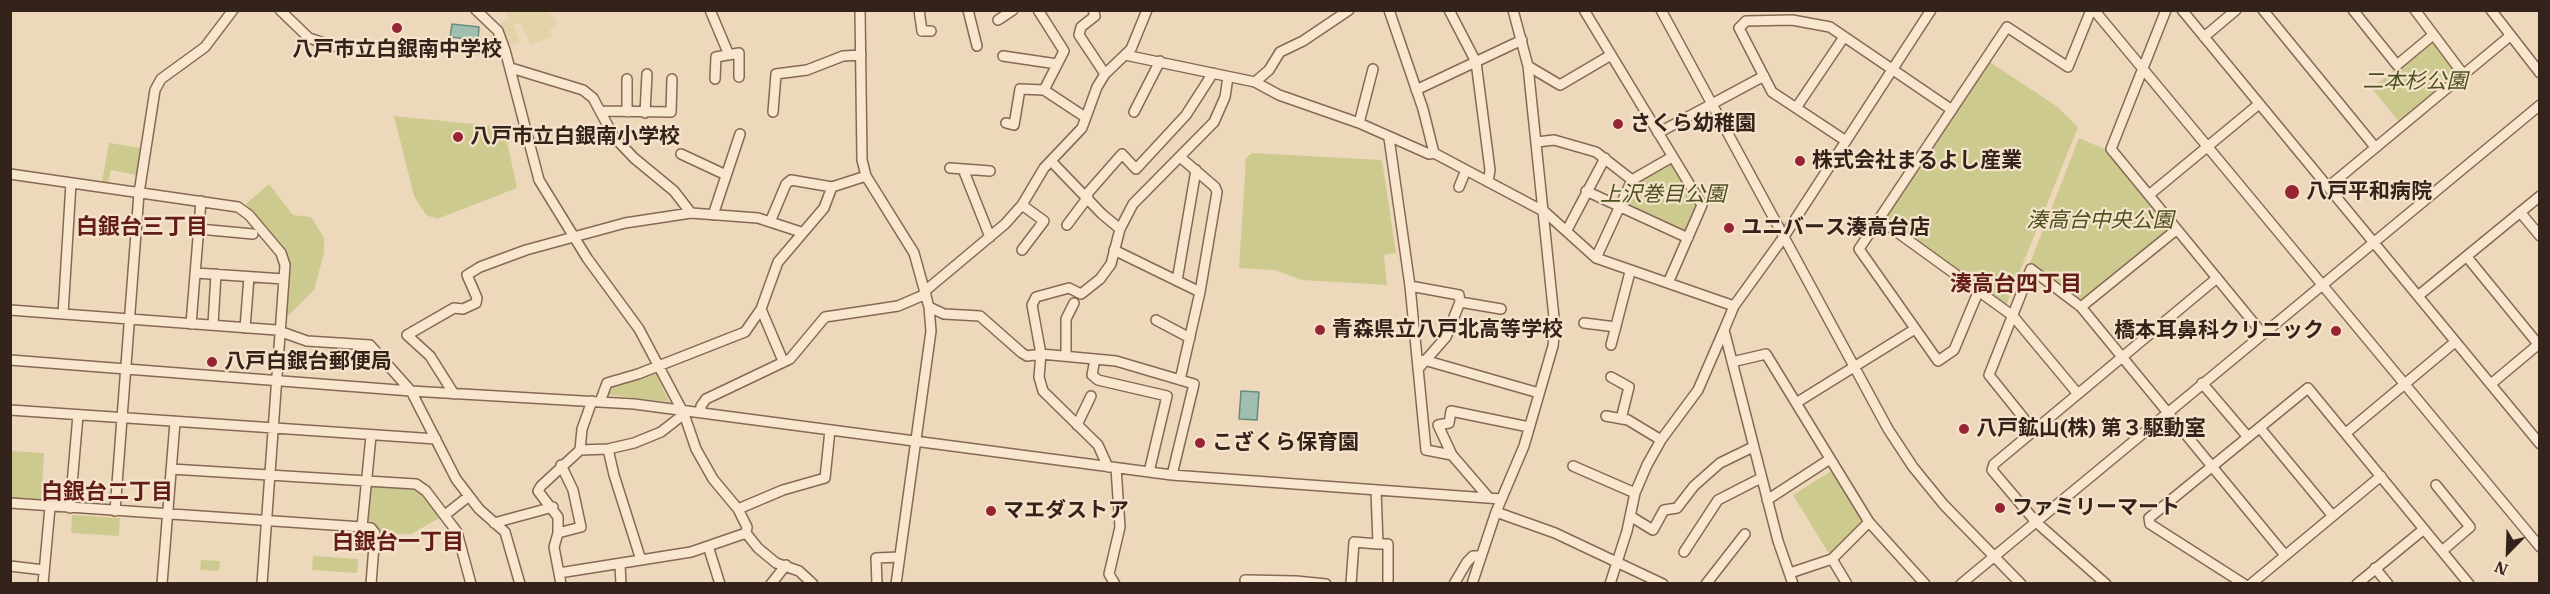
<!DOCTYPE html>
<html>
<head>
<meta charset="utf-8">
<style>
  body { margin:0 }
  #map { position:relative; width:2550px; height:594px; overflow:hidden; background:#eed8bb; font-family:"IBM Plex Serif",serif }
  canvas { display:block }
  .frame { position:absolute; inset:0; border:12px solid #34231a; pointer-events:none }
  .north { position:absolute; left:2478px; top:522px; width:60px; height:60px; -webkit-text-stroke:4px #f6e3cb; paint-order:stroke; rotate:203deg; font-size:16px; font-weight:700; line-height:24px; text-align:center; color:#34231a }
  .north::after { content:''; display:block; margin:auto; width:21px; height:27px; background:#34231a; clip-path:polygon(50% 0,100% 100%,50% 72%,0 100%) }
</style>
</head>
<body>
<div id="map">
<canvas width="2550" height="594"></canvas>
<div class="frame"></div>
<div class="north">N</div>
</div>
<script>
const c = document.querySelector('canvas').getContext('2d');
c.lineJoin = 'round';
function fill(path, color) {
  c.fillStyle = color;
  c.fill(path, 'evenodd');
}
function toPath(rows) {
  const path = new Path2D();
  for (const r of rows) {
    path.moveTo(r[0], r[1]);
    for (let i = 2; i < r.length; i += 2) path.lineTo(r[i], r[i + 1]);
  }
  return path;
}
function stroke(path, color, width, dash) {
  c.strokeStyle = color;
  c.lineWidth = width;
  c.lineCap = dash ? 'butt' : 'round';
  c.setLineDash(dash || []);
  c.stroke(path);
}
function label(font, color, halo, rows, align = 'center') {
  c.font = font + ' "IBM Plex Serif","Noto Sans JP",serif';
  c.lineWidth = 4.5;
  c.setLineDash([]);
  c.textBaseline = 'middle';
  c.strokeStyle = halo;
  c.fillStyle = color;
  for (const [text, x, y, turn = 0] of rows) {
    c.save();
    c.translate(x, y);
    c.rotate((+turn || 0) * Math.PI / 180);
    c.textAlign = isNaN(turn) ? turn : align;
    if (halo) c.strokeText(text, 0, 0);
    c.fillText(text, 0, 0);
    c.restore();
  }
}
fill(toPath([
  [505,11,548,11,558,24,550,30,552,37,531,44,520,23,513,24,520,42,509,45,499,24,508,20]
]), '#e4d2a8');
fill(toPath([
  [2433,35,2463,74,2402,125,2372,89],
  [1988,61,2055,105,2078,127,2006,306,1886,220,1884,216],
  [394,116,504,127,517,188,437,219,426,215,414,196],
  [2079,138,2107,150,2169,226,2168,231,2084,301,2030,263],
  [109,143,141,148,136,175,111,170,108,183,102,182],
  [1252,153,1382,160,1396,253,1384,255,1387,285,1302,280,1274,270,1239,268,1246,158],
  [1672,157,1702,205,1688,238,1620,207,1632,180],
  [269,184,293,215,311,217,324,238,324,253,314,290,287,317,290,262,286,251,246,204],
  [654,368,669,402,601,394,606,386],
  [10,451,44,453,41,501,11,499],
  [1833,470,1863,520,1829,554,1793,495],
  [371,485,415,487,423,493,443,516,411,534,379,533,367,525],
  [72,515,120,518,119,536,71,533],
  [313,556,358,559,357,573,312,570],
  [201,560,220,561,219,571,200,570]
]), '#ccca8f');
const water = toPath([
  [452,24,479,27,478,40,450,37,452,24],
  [1241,391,1259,392,1257,420,1239,419,1241,391]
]);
fill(water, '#a0bfb1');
stroke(water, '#678c7e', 1.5);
const minor = toPath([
  [280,10,309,38,333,46,360,49,440,46,505,50],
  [476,10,498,31,505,50,539,180,587,258,639,329,684,414,696,449,713,479,738,509,747,527,746,533,758,548,776,563,799,571,813,584],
  [710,10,729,55],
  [860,10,862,160,866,176,914,253,929,307,931,331,896,584],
  [919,10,922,31,931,31],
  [968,10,977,46],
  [1038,10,1064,51,1044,90],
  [1093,10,1095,16,1081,27,1079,35,1105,74],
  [1389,10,1423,109,1434,153],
  [1449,10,1476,62,1490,170,1488,182],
  [1584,10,1702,205,1668,283],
  [1661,10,1888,429,1913,467,1944,505,2021,584],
  [2094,10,2540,547],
  [2166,10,2111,149,2262,333],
  [2182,10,2540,444],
  [2263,10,2375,147],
  [2353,10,2397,65,2433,35],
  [2415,10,2463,74],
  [2491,10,2540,73],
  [998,20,1013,10],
  [2204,37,2236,10],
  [1125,55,1255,82,1279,95,1359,123,1429,154,1434,153,1545,212,1596,258,1734,306],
  [1003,56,1057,64],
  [1528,66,1560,85,1611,55],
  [511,68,583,90,593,98,614,137,634,158,674,191,691,213],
  [715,79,716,57,739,53,739,77],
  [1255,82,1269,70,1280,52,1303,41,1349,10],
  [1416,90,1522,40],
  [1796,108,1844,37],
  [601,111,671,112,672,79],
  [627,112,627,79],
  [773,112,776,74,807,70,843,56,861,55],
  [1134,112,1160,61],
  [645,113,647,74],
  [1006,123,1014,125,1020,89,1044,90,1085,117],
  [1359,123,1373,69],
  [1658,133,1764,76],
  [1389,138,1410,286,1426,450,1452,455,1489,498],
  [1846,141,1772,92,1739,28,1746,21,1792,20,1830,27,1952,110],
  [1537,142,1554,140,1596,152,1632,180],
  [681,154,726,175],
  [1180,157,1215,187,1217,192,1200,292,1180,380],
  [1051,161,1102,214,1120,229],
  [950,168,990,171],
  [963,169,990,237],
  [10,174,238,207,249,215,281,253,285,265,262,584],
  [1459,187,1466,170],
  [2328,187,2510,36],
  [1586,191,1688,238],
  [1086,195,1122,154,1136,169,1186,115,1213,73],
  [2149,195,2259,104],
  [1022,205,1044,221,1022,250],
  [2520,212,2540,236],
  [713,215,740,134],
  [1879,219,2013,316,2078,394],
  [770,222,786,184,791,180,832,187],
  [1067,225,1088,197],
  [199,229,253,234],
  [1567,230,1605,158],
  [1114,250,1200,292],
  [2467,257,2538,344],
  [1596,258,1632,180,1672,157],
  [196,273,284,279],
  [1177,281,1196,170],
  [1410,286,1459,295,1460,302,1446,337,1418,369],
  [1979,290,1954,350,1938,361,1859,249,2007,27,2068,67,2091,10],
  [925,291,1005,224,1022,205,1044,168,1082,128,1097,87,1105,74,1131,49,1147,10],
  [2418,296,2540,196],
  [1460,302,1501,309],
  [929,307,944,314,980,316,1022,353,1027,356,1041,354,1039,377,1043,391,1098,445,1108,467],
  [2081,307,2176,230],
  [10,310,276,330,307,341,370,345,411,391,456,479,479,509,505,532,520,584],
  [63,314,71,183],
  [1156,320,1190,338],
  [1584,323,1616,327],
  [191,324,201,201],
  [213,325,216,274],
  [245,328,249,277],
  [1611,345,1630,272],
  [1066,356,1066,319,1074,303],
  [1095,359,1092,375,1098,380,1167,396,1149,472],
  [10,360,411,391,634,404,1172,475,1501,499],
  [1424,360,1539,393],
  [783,361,761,309,778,262,824,208,832,187,866,176],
  [1732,362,1766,354,1869,522,1925,584],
  [1611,377,1629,387,1621,419],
  [2202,383,2248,437],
  [2491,384,2540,343],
  [454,394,430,356,407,335,454,308,463,309,476,303,477,298,467,275,480,267,526,250,625,223,691,213,758,218,801,232],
  [600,402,607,383,638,374,745,332,761,309],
  [1796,403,1915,329],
  [10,410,436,439],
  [701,413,701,406,706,399,790,359,825,317,898,306,926,294],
  [1606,416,1628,420,1661,440],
  [1077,425,1091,396],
  [2260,428,2332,515],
  [2034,431,1989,375,2031,269,2081,307,2284,554],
  [2346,433,2455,342],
  [371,436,362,527,371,528,375,533,371,584],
  [608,449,614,475,641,560],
  [580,450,582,429,592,401],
  [1452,455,1438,425,1449,423,1451,411,1529,427],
  [1573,466,1635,493],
  [171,469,416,484,426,491,457,532,471,584],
  [1172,475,1194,384,1116,361,1041,354,1032,305,1036,297,1069,288,1081,294,1100,279,1111,264,1120,229,1133,204,1214,122,1225,97,1228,77],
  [2436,485,2470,527,2442,551],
  [1767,500,1830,459],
  [10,503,362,527],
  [70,508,78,415],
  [738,509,783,490,825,478,830,430],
  [115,511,139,193,155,90,161,79,205,47,233,10],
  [1496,512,1555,533,1663,584],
  [445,515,469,496],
  [1630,516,1653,530,1664,510,1677,508,1694,486,1720,463,1753,447],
  [494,523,553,507],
  [558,533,581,527,573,490,561,465],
  [1378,544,1388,544,1388,584],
  [708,546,720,584],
  [1684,552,1718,500,1761,478],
  [1832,559,1847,584],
  [620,565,621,584],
  [10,566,44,570],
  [2375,568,2388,584],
  [559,573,691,552,746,533],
  [1790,573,1832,559,1869,522],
  [1245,580,1296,581],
  [43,584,50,507],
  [162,584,175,422],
  [561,584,554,547,558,533,558,517,538,491,541,486,580,450,608,449,634,443,661,432,684,414],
  [771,584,786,565],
  [877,584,876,558,899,557],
  [1115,584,1109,574,1120,527,1116,468],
  [1295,584,1296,581,1326,584],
  [1351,584,1354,542,1378,544,1376,490],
  [1454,584,1467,562,1473,556,1481,556],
  [1472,584,1496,512,1524,446,1553,346,1555,327,1528,66,1513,10],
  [1610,584,1627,531,1635,493,1647,465,1661,440,1698,390,1724,330],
  [1706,584,1745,534],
  [1793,584,1778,541,1724,330,1734,306,1783,238,1931,10],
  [1961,584,2540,105],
  [2106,584,2036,522,1992,470,1994,464,2217,278],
  [2244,584,2150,524,2149,518,2308,388,2469,584],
  [2251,584,2381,476],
  [2357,584,2424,529]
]);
stroke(minor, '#866855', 12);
stroke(minor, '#f9e6ce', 9);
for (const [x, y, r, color] of [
  [397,28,6,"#962435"],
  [1618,124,6,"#962435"],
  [458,137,6,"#962435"],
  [1800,161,6,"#962435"],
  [2292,192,8,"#962435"],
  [1729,228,6,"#962435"],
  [1320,330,6,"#962435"],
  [2336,331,6,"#962435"],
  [212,362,6,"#962435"],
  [1964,429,6,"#962435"],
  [1200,443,6,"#962435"],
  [2000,508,6,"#962435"],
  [991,511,6,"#962435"]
]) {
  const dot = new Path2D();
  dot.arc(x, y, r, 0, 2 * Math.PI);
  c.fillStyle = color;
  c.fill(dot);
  stroke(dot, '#f6e3cb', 2);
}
label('bold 21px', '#34231a', '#f6e3cb', [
  ["八戸市立白銀南中学校",397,50,"center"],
  ["さくら幼稚園",1630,124],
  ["八戸市立白銀南小学校",470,137],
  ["株式会社まるよし産業",1812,161],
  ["八戸平和病院",2306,192],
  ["ユニバース湊高台店",1741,228],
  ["青森県立八戸北高等学校",1332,330],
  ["橋本耳鼻科クリニック",2324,331,"right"],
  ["八戸白銀台郵便局",224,362],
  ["八戸鉱山(株) 第３駆動室",1976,429],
  ["こざくら保育園",1212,443],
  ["ファミリーマート",2012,508],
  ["マエダストア",1003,511]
], 'left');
label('italic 21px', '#4c5120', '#f6e3cb', [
  ["二本杉公園",2415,82],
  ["上沢巻目公園",1663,195],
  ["湊高台中央公園",2100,221]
]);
label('bold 22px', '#621d19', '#f6e3cb', [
  ["白銀台三丁目",142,228],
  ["湊高台四丁目",2016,285],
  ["白銀台二丁目",107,493],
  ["白銀台一丁目",398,543]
]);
</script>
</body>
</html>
